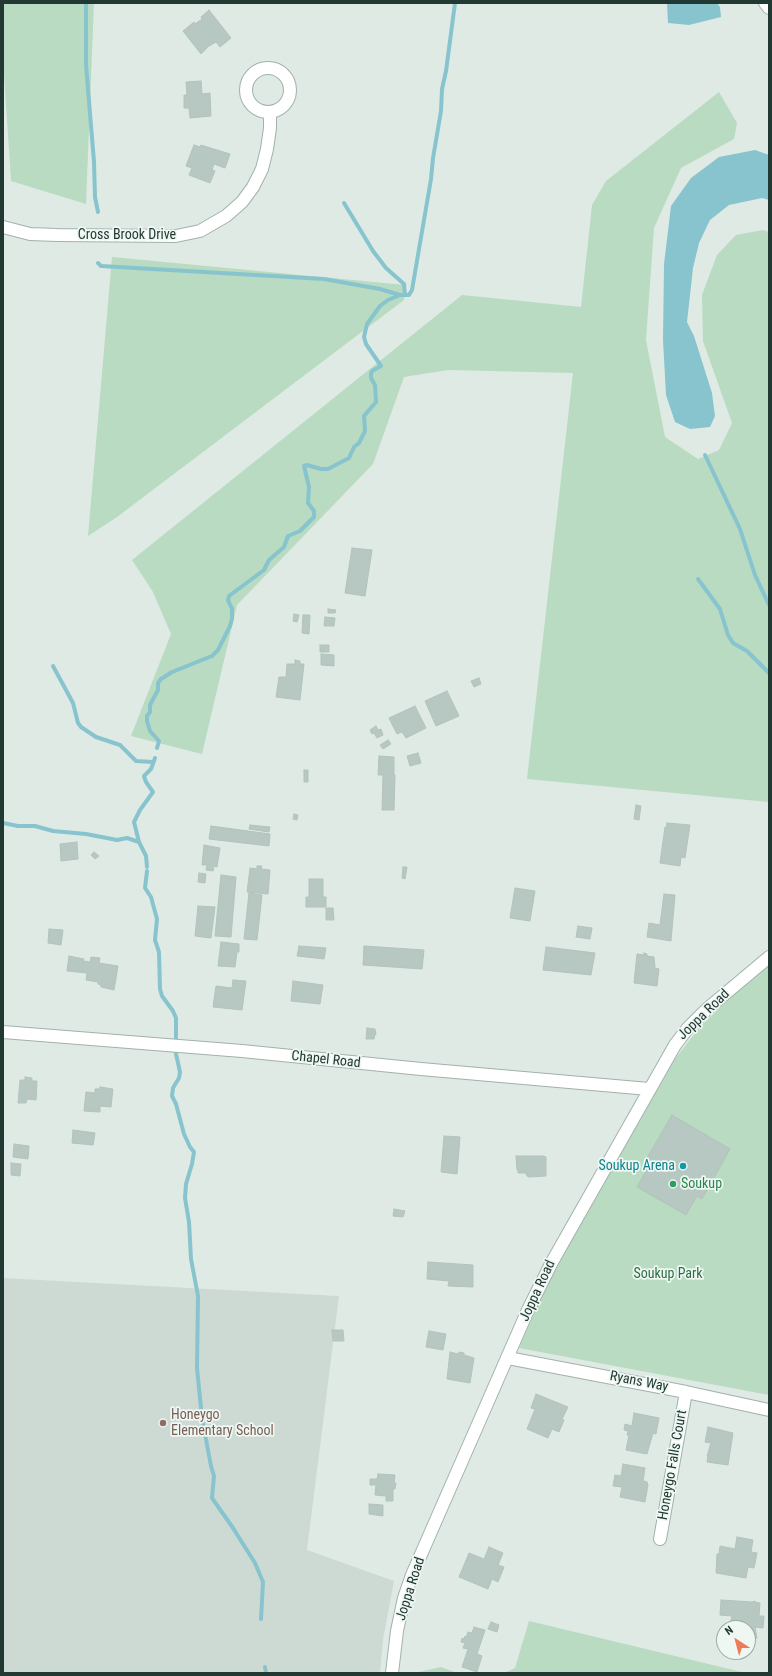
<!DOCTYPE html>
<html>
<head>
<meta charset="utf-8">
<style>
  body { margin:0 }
  #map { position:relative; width:772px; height:1676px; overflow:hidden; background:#dfeae5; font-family:"Roboto Condensed",sans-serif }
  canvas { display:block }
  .frame { position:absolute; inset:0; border:4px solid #213932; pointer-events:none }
  .north { position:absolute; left:716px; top:1620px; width:40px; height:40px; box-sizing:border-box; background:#eff7f3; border:1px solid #9daba6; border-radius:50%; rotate:324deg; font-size:11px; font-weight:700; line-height:16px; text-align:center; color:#213932 }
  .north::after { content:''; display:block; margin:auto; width:14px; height:18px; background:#ee7b58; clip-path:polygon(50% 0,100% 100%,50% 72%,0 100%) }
</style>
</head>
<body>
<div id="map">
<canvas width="772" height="1676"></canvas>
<div class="frame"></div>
<div class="north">N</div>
</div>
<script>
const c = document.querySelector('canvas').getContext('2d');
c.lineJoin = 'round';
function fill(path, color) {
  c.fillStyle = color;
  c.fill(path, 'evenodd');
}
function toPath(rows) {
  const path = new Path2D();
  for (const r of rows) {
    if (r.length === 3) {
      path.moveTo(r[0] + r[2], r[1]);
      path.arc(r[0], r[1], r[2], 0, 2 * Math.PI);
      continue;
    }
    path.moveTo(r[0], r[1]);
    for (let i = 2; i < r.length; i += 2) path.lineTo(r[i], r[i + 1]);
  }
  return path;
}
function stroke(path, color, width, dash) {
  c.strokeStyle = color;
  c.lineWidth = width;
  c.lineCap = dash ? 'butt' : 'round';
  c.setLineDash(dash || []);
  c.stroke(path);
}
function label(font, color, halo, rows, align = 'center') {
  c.font = font + ' "Roboto Condensed",sans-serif';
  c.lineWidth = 3.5;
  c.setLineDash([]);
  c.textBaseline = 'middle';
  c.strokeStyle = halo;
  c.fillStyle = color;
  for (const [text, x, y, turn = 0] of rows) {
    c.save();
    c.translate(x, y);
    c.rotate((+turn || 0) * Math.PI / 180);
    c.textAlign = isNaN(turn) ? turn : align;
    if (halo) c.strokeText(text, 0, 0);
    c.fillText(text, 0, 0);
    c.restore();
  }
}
fill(toPath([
  [3,1278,339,1296,307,1550,394,1581,383,1640,380,1673,3,1673]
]), '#cddad4');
fill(toPath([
  [3,3,94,3,86,204,11,181,3,59],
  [719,92,737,123,734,139,681,168,654,228,646,340,665,437,698,459,719,450,732,423,703,341,702,295,717,255,736,235,763,230,769,232,769,802,527,779,573,373,448,370,404,377,373,464,237,605,202,754,131,736,171,634,153,592,132,560,462,295,581,307,592,205,606,181],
  [112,257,405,285,404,300,117,517,88,536],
  [769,964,769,1395,519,1348,539,1302,561,1259,675,1059,699,1028,730,997],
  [529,1621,746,1673,504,1673,515,1668],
  [441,1667,457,1673,414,1673]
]), '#b8dbc1');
fill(toPath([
  [667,3,717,3,720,7,721,17,689,25,668,23],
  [755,150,769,155,769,200,762,198,729,205,710,220,699,243,693,268,687,322,694,336,712,393,715,416,710,427,690,429,675,422,666,395,663,340,664,264,671,206,691,178,719,157]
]), '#87c4ce');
stroke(toPath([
  [86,3,86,65,94,162,95,197,98,212],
  [344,203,373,251,386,268,404,284,405,295],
  [98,263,101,266,324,279,380,289,400,295],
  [705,455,740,529,755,575,769,605],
  [698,579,720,609,728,635,733,643,747,651,769,673],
  [53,666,73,703,78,723,81,727,96,737,120,745,136,761,153,762],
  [157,748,159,741,150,731,147,721,147,716,150,712,150,705,158,690,158,683,161,679,172,672,212,656,218,650,230,626,232,619,232,609,228,600,229,596,264,570,269,560,284,547,288,536,300,531,314,517,314,511,308,503,309,487,304,466,307,465,321,469,328,469,349,458,354,447,359,443,365,431,364,416,376,402,375,385,371,378,371,374,372,371,381,366,366,344,364,337,367,324,380,306,388,300,400,295,409,295,412,290,431,179,433,158,441,111,442,89,446,71,455,3],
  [3,823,18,826,35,826,53,831,86,834,117,840,127,838,139,842],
  [147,867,146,856,139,842,134,822,140,810,153,792,146,782,144,776,151,769,155,758],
  [147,871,145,888,151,897,157,919,155,940,159,952,160,989,162,996,173,1011,176,1018,176,1040],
  [176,1054,180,1072,179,1078,173,1088,172,1096,176,1104,184,1134,190,1147,194,1152,192,1164,186,1184,185,1198,189,1222,191,1259,198,1296,197,1368,202,1418,211,1466,214,1476,212,1498,233,1528,255,1563,263,1582,261,1619],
  [265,1667,266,1673]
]), '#87c4ce', 4);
const building = toPath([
  [209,10,231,38,220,47,216,42,209,46,201,54,183,31,194,22,195,24,202,19,201,17,209,10],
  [201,81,202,94,210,93,211,116,190,118,189,108,184,108,184,95,187,95,186,82,201,81],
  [194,145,200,147,201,145,230,154,225,168,214,164,212,170,215,171,210,183,189,175,192,168,186,166,194,145],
  [352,548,372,550,365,596,345,593,352,548],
  [328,609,336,610,335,613,328,613,328,609],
  [294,614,299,615,297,622,293,621,294,614],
  [303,615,310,615,309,634,302,633,303,615],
  [325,617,335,618,334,626,324,626,325,617],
  [320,645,329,645,329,652,320,652,320,645],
  [321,654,334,655,334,666,321,665,321,654],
  [295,660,300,661,300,664,304,664,300,700,276,697,279,677,286,677,287,664,295,664,295,660],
  [479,678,481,684,474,687,471,681,479,678],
  [447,691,459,716,436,726,425,701,447,691],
  [415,706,426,728,406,738,402,732,397,734,389,718,415,706],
  [376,726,378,730,381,729,383,735,377,738,374,733,372,734,370,730,376,726],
  [388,740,391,744,383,749,380,745,388,740],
  [418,753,421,763,410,766,407,756,418,753],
  [379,756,394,757,394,775,395,775,394,810,382,810,383,775,378,775,379,756],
  [304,770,308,770,308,782,304,782,304,770],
  [636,805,641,806,639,820,634,819,636,805],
  [294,814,298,815,297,820,293,819,294,814],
  [667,823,690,825,685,858,681,857,680,866,660,863,665,827,666,828,667,823],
  [250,825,270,827,269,832,249,829,250,825],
  [211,826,270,834,269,846,209,839,211,826],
  [77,842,78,859,61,861,60,844,77,842],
  [204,845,220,848,217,867,214,866,213,871,206,870,207,865,202,865,204,845],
  [94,852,99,856,95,859,91,855,94,852],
  [257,866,262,866,261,869,270,870,268,894,247,892,250,868,257,869,257,866],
  [403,867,407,867,405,879,402,878,403,867],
  [199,873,206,874,205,883,198,882,199,873],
  [221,875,236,877,231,937,215,936,221,875],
  [309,879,323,879,323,897,326,897,326,907,306,907,306,897,309,897,309,879],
  [515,888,535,891,530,921,510,918,515,888],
  [249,893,262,895,257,940,244,939,249,893],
  [664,894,675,895,671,941,647,937,649,923,660,925,664,894],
  [198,906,215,907,211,938,195,936,198,906],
  [326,908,333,908,334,920,326,920,326,908],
  [578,926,592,928,590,939,576,937,578,926],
  [49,929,63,930,61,945,48,943,49,929],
  [221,942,239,944,239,952,237,952,235,967,218,966,221,942],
  [299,946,326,948,324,959,297,956,299,946],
  [364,946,424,950,422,969,363,965,364,946],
  [546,947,595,953,591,975,543,970,546,947],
  [644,953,647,954,647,956,654,957,655,968,659,969,657,986,634,983,637,954,644,955,644,953],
  [69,956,84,959,83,961,90,962,91,957,100,958,99,963,118,966,114,990,101,987,101,985,98,984,98,982,86,980,87,973,67,971,69,956],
  [233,980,246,981,242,1010,213,1007,216,986,232,988,233,980],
  [293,981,323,985,320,1004,291,1001,293,981],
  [367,1028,375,1029,376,1035,375,1034,374,1039,366,1039,367,1028],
  [25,1077,32,1078,32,1081,37,1081,36,1100,27,1099,26,1103,18,1103,20,1080,25,1080,25,1077],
  [100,1087,113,1089,111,1107,100,1106,100,1112,84,1111,86,1092,95,1093,95,1089,100,1089,100,1087],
  [672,1115,730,1149,702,1199,697,1196,686,1215,637,1187,648,1168,643,1165,672,1115],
  [73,1130,95,1133,93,1145,72,1143,73,1130],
  [444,1136,460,1137,457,1174,441,1172,444,1136],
  [14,1144,29,1146,28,1159,13,1157,14,1144],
  [516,1156,543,1156,546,1157,546,1176,529,1177,527,1176,526,1173,518,1173,518,1170,517,1170,516,1156],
  [11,1163,21,1164,20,1176,11,1175,11,1163],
  [394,1209,405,1211,403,1217,393,1216,394,1209],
  [428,1262,473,1265,473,1287,448,1286,449,1281,427,1279,428,1262],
  [332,1330,343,1330,344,1341,333,1341,332,1330],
  [429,1331,446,1334,443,1350,426,1347,429,1331],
  [450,1352,458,1354,459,1352,464,1353,464,1355,474,1358,470,1383,447,1379,450,1352],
  [536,1394,568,1407,562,1419,564,1420,559,1432,552,1429,548,1438,527,1429,535,1409,531,1408,536,1394],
  [634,1413,659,1418,656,1434,653,1433,647,1454,626,1450,629,1435,627,1435,628,1431,624,1430,625,1424,632,1426,634,1413],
  [708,1427,733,1433,728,1465,707,1462,708,1456,707,1456,711,1443,705,1442,708,1427],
  [623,1464,645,1468,643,1481,647,1482,648,1485,645,1502,620,1497,622,1487,613,1486,615,1475,621,1476,623,1464],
  [378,1474,395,1475,394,1483,396,1483,395,1489,393,1489,393,1501,386,1501,386,1496,375,1495,376,1485,370,1485,370,1479,377,1479,378,1474],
  [369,1504,383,1505,383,1516,369,1514,369,1504],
  [737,1537,753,1540,751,1552,757,1553,754,1568,748,1567,746,1578,716,1573,717,1554,719,1554,720,1546,735,1549,737,1537],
  [489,1547,503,1553,498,1565,504,1567,498,1582,492,1579,488,1589,459,1577,469,1553,484,1559,489,1547],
  [721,1600,752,1602,755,1601,755,1602,760,1603,759,1616,764,1616,763,1628,755,1627,757,1638,755,1639,754,1646,749,1646,749,1650,748,1650,748,1628,729,1628,732,1616,720,1615,721,1600],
  [491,1622,499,1625,497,1632,488,1629,491,1622],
  [474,1627,485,1630,477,1654,482,1656,477,1672,462,1667,468,1649,463,1648,465,1643,461,1642,462,1638,464,1639,465,1636,466,1637,468,1632,472,1633,474,1627]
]);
fill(building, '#b7c7c1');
stroke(building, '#b2c3bc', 1);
const minor = toPath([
  [268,90,22],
  [3,227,30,234,57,235,176,236,200,231,226,216,242,202,253,187,262,169,267,149,270,128,270,112],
  [508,1358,686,1392,769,1410],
  [660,1539,686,1392]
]);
const tertiary = toPath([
  [3,1032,242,1051,421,1069,649,1089],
  [392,1673,397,1631,404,1598,412,1575,528,1310,552,1262,675,1045,688,1028,707,1009,769,957]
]);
const secondary = toPath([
  [765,3,769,8]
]);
stroke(minor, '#a2b1ac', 14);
stroke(tertiary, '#a2b1ac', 14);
stroke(secondary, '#9fb5ad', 14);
stroke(minor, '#fff', 12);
stroke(tertiary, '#fff', 12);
stroke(secondary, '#fff', 12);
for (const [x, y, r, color] of [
  [683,1166,4,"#0f9aa8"],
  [673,1184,4,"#2e9e5b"],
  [163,1423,4,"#8d6e63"]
]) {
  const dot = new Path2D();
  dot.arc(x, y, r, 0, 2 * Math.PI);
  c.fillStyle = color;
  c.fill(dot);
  stroke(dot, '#eff7f3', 1.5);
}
label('14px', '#213932', '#eff7f3', [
  ["Cross Brook Drive",127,235],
  ["Joppa Road",704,1015,-44],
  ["Chapel Road",326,1060,6],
  ["Joppa Road",538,1291,-65],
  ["Ryans Way",639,1382,11],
  ["Honeygo Falls Court",673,1465,-80],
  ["Joppa Road",411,1589,-72]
]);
label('14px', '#0d838f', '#eff7f3', [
  ["Soukup Arena",675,1166]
], 'right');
label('14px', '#27864d', '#eff7f3', [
  ["Soukup",681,1184]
], 'left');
label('14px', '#2c6f45', '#eff7f3', [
  ["Soukup Park",668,1274]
]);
label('14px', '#785e54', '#eff7f3', [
  ["Honeygo",171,1415],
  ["Elementary School",171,1431]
], 'left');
</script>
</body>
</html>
